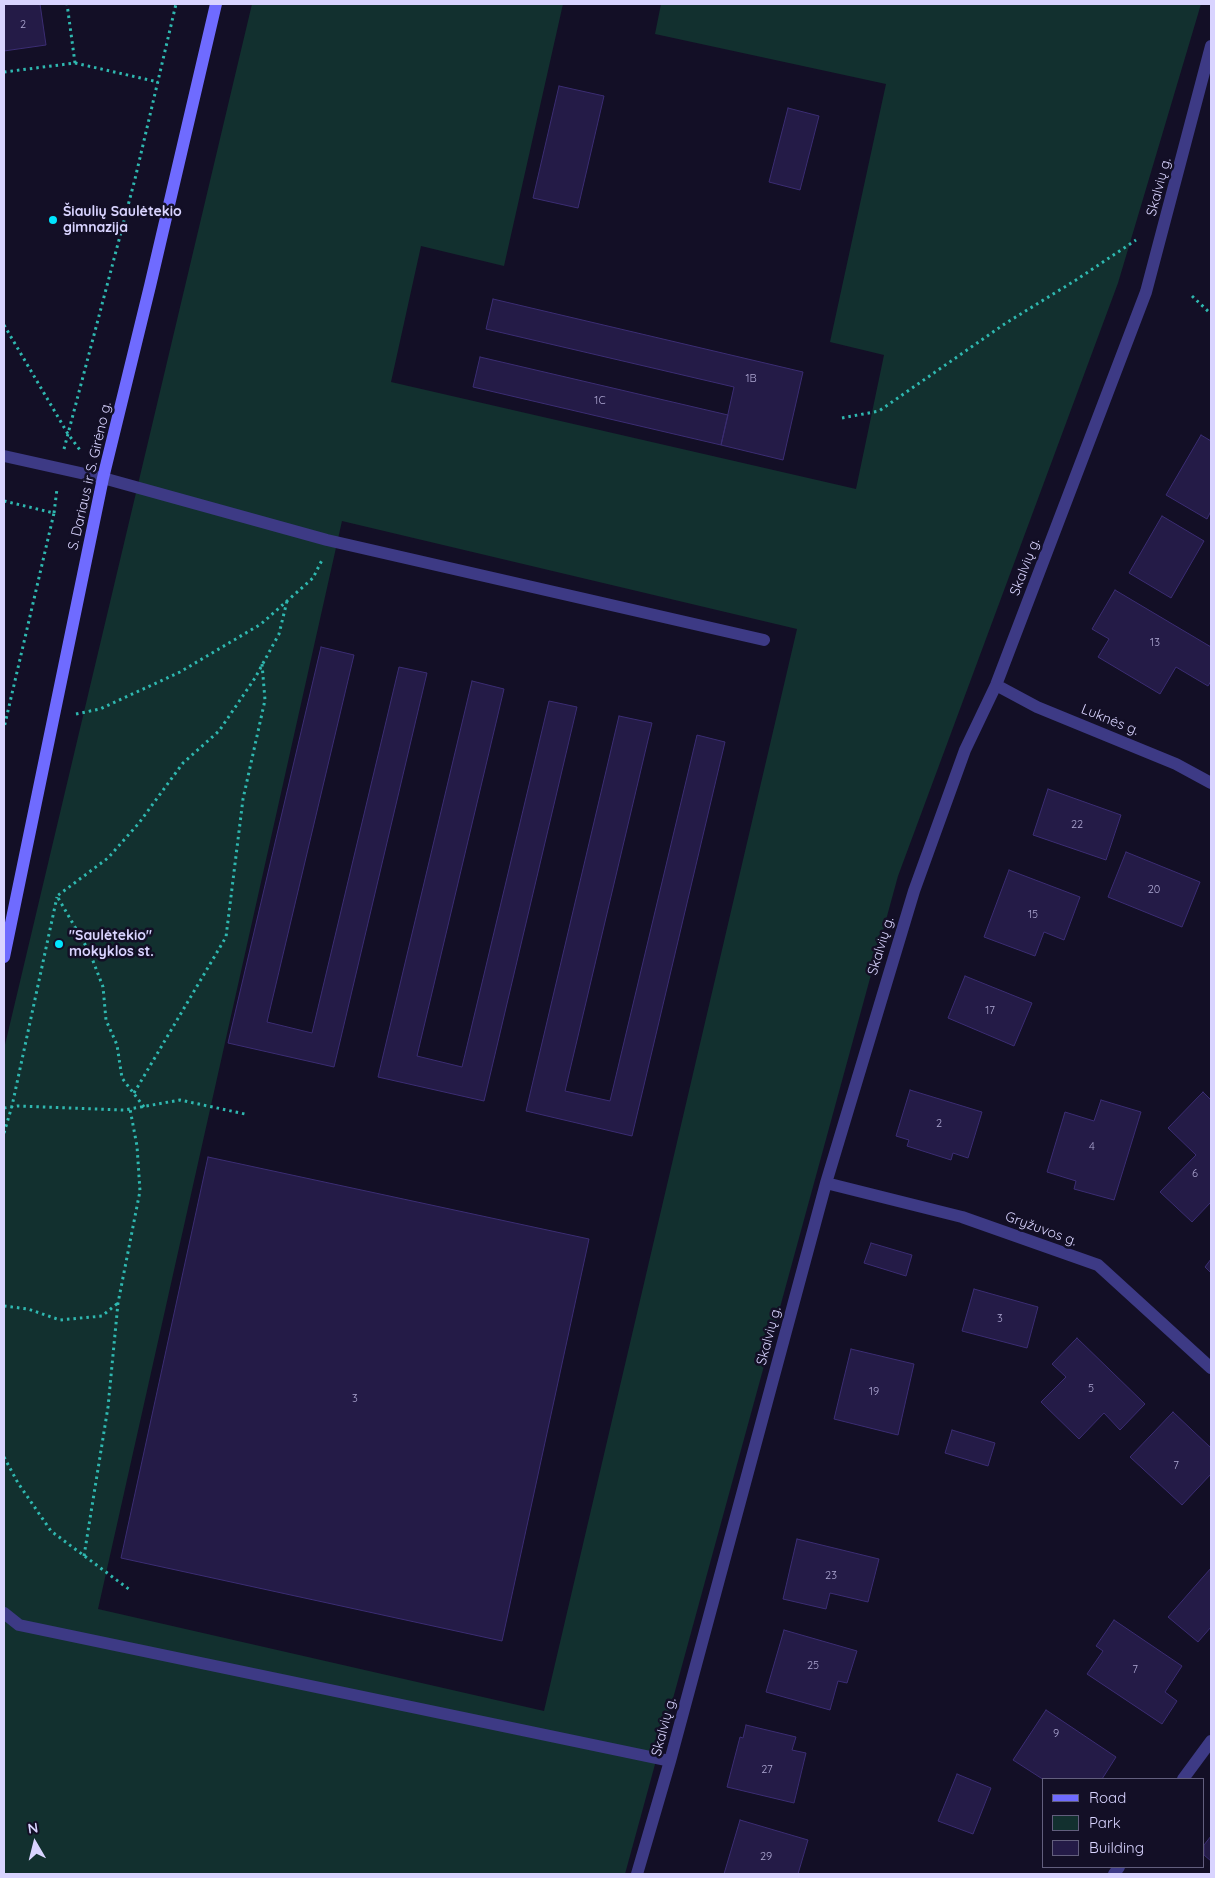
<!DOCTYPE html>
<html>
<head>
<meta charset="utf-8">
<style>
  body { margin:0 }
  #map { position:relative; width:1215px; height:1878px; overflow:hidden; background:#130f26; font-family:Quicksand,sans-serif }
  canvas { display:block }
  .frame { position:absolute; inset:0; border:5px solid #d9d4ff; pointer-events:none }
  .legend { position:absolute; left:1042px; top:1778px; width:162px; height:90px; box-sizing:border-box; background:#130f26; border:1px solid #625e7d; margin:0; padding:6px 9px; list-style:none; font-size:15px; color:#d9d4ff }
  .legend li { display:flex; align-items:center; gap:10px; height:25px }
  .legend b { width:25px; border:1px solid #625e7d }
  .north { position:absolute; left:10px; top:1818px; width:50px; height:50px; -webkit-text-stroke:4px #130f26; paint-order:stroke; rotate:352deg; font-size:14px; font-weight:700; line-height:20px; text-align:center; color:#d9d4ff }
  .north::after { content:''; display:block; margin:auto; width:18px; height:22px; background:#d9d4ff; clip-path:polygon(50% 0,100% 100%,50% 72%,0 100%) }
</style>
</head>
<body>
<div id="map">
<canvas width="1215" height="1878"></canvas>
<div class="frame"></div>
<ul class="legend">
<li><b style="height:6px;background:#6f6bff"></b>Road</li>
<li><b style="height:14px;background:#12302f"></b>Park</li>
<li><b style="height:14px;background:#241b47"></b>Building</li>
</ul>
<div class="north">N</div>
</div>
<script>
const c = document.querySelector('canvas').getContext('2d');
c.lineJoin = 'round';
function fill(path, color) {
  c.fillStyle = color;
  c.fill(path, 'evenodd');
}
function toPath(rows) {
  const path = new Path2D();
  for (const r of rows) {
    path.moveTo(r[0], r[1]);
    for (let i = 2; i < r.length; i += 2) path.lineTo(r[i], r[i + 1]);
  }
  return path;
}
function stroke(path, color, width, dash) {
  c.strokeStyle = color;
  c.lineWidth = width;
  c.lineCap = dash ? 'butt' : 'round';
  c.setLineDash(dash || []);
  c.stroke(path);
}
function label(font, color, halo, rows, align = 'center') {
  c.font = font + ' Quicksand,sans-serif';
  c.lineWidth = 5;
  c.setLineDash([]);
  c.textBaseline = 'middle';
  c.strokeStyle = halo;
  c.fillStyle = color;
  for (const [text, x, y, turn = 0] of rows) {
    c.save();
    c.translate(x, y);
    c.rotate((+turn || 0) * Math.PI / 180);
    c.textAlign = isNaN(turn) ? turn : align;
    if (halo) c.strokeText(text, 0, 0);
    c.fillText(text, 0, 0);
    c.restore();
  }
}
fill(toPath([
  [252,4,563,4,504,266,421,246,391,382,856,489,884,355,830,342,886,84,655,34,661,4,1201,4,1118,283,898,876,625,1874,4,1874,4,1049],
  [342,521,797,629,544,1711,98,1609]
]), '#12302f');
const building = toPath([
  [4,4,40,4,46,45,4,51,4,4],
  [559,86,604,96,578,208,533,198,559,86],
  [788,108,819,116,800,190,769,182,788,108],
  [493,299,803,372,783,460,721,445,734,387,486,329,493,299],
  [480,357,728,415,721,445,473,387,480,357],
  [1201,435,1211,441,1211,511,1207,519,1166,495,1201,435],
  [1162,516,1204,541,1171,598,1129,573,1162,516],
  [1115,590,1211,647,1211,681,1208,686,1176,667,1160,694,1098,657,1109,639,1092,629,1115,590],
  [321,647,354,655,267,1022,312,1033,399,667,427,673,334,1067,228,1043,321,647],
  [472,681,504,689,417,1056,462,1067,549,701,577,707,484,1101,378,1077,472,681],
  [619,716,652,723,565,1091,610,1101,697,735,725,742,632,1136,526,1111,619,716],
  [1048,789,1121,815,1106,860,1033,835,1048,789],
  [1126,852,1200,882,1182,927,1108,897,1126,852],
  [1009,870,1080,897,1064,940,1044,932,1035,956,984,937,1009,870],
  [965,976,1032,1003,1014,1046,948,1018,965,976],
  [910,1090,982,1112,968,1158,953,1153,951,1160,907,1146,909,1140,896,1136,910,1090],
  [1203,1092,1211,1100,1211,1202,1192,1222,1160,1192,1196,1155,1168,1128,1203,1092],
  [1101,1100,1141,1112,1114,1200,1074,1189,1076,1181,1047,1172,1065,1112,1094,1121,1101,1100],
  [208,1157,589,1239,502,1641,121,1558,208,1157],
  [871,1243,912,1255,906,1276,864,1263,871,1243],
  [1211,1259,1211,1273,1205,1267,1211,1259],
  [974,1289,1038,1307,1027,1348,962,1331,974,1289],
  [1077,1338,1145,1404,1120,1430,1104,1413,1079,1439,1041,1402,1066,1377,1052,1364,1077,1338],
  [851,1349,914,1364,898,1435,834,1419,851,1349],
  [1173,1412,1211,1448,1211,1474,1182,1505,1130,1457,1173,1412],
  [952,1430,995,1443,988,1466,945,1453,952,1430],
  [797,1539,879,1559,868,1602,830,1593,826,1609,783,1599,797,1539],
  [1211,1568,1211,1627,1198,1642,1168,1617,1211,1568],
  [1114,1620,1182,1666,1165,1692,1177,1701,1162,1724,1087,1674,1103,1651,1096,1646,1114,1620],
  [784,1630,857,1651,847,1683,838,1681,830,1710,766,1692,784,1630],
  [1046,1710,1116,1757,1102,1779,1044,1780,1013,1760,1046,1710],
  [746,1725,796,1737,792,1750,806,1753,794,1803,727,1787,740,1737,743,1738,746,1725],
  [957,1774,991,1788,973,1834,938,1821,957,1774],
  [740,1820,808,1840,798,1874,724,1874,740,1820],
  [1211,1836,1211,1861,1204,1855,1204,1845,1211,1836]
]);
fill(building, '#241b47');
stroke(building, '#3b2d73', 1);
stroke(toPath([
  [75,63,158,82],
  [4,72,75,63,67,4],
  [1192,296,1211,314],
  [4,325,68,434,80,450],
  [842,418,879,411,1006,323,1076,280,1136,240],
  [64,449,135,179,176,4],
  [4,501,54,513,4,728],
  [54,513,57,489],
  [76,714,100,709,180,672,261,624,313,578,322,560],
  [134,1093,226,937,243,799,265,700,262,664],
  [144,1107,122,1078,117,1045,106,1020,103,987,90,953,57,896,108,858,139,823,183,763,219,731,255,678,279,634,287,601],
  [4,1108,17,1106,124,1110,180,1100,245,1114],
  [4,1133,12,1106,57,897],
  [4,1306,28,1309,60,1320,102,1316,118,1303],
  [4,1457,18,1483,51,1531,130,1590],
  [84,1556,108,1407,118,1303,140,1191,137,1146,130,1109]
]), '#2fb8b0', 3, [2.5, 4]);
stroke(toPath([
  [4,456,103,478,327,540,764,640],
  [996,685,1037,707,1176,764,1211,783],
  [826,1183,962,1217,1098,1265,1211,1368],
  [4,1613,19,1625,670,1761],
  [1183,1779,1211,1741],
  [637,1874,670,1761,826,1183,914,891,965,750,996,685,1146,292,1211,46],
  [1114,1874,1119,1867]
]), '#3d3a85', 12);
stroke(toPath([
  [4,957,103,478,150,286,216,4]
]), '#6f6bff', 12);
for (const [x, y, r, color] of [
  [53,220,5,"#00e5ff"],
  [59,944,5,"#00e5ff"]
]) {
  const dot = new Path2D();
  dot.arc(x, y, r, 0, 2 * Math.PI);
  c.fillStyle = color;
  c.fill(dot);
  stroke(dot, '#130f26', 2);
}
label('11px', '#aca6d1', null, [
  ["2",23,25],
  ["1B",751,379],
  ["1C",600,401],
  ["13",1155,643],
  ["22",1077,825],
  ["20",1154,890],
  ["15",1033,915],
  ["17",990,1011],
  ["2",939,1124],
  ["4",1092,1147],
  ["6",1195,1174],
  ["3",1000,1319],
  ["5",1091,1389],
  ["19",874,1392],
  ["3",355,1399],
  ["7",1176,1466],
  ["23",831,1576],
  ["25",813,1666],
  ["7",1135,1670],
  ["9",1056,1734],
  ["27",767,1770],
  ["29",766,1857]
]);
label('14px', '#d9d4ff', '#130f26', [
  ["Skalvių g.",1159,187,-75],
  ["S. Dariaus ir S. Girėno g.",90,476,-77],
  ["Skalvių g.",1025,567,-69],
  ["Luknės g.",1110,720,22],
  ["Skalvių g.",881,946,-73],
  ["Gryžuvos g.",1041,1229,20],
  ["Skalvių g.",769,1336,-75],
  ["Skalvių g.",664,1727,-75]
]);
label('bold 14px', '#d9d4ff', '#130f26', [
  ["Šiaulių Saulėtekio",63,212],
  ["gimnazija",63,228],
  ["\"Saulėtekio\"",69,936],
  ["mokyklos st.",69,952]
], 'left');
</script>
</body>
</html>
